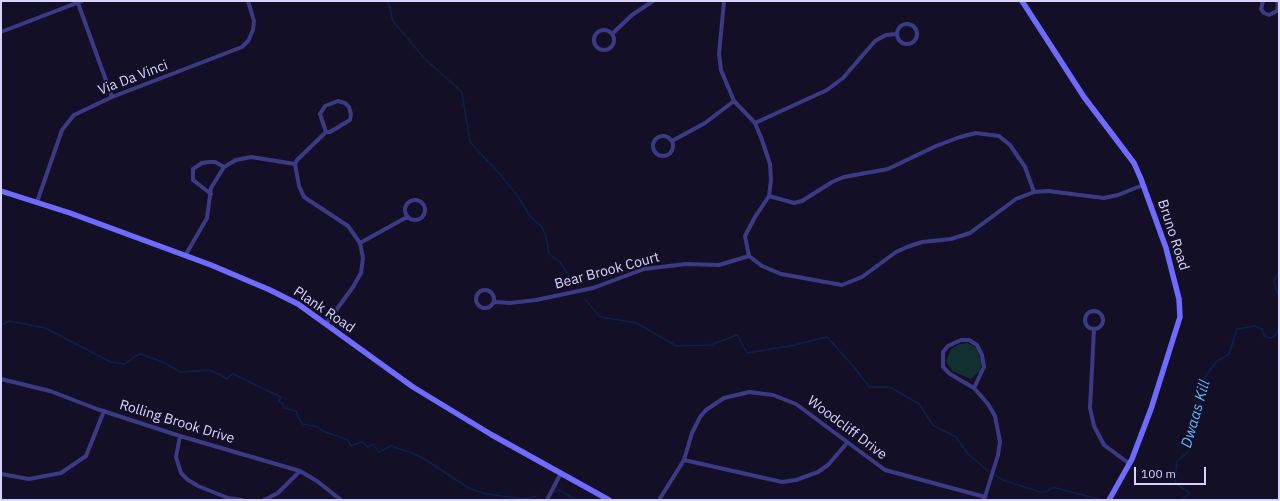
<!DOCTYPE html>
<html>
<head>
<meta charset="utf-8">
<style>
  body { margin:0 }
  #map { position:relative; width:1280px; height:501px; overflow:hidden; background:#130f26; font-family:"IBM Plex Sans",sans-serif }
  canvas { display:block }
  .frame { position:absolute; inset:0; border:2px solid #d9d4ff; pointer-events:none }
  .scale { position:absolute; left:1134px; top:467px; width:72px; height:18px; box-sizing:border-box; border:2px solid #d9d4ff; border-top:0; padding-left:5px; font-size:12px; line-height:14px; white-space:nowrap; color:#d9d4ff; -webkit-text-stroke:3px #130f26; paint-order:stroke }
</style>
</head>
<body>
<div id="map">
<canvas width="1280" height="501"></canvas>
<div class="frame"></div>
<div class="scale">100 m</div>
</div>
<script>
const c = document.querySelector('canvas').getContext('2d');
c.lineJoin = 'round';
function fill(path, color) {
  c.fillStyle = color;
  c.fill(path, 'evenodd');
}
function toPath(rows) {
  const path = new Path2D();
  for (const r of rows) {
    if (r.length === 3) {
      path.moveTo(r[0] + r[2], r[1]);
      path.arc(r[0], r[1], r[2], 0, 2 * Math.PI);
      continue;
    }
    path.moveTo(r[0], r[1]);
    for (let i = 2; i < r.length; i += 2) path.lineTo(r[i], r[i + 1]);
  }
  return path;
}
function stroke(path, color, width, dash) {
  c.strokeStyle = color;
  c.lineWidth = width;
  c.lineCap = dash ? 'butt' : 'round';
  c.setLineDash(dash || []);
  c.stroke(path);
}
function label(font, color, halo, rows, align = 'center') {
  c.font = font + ' "IBM Plex Sans",sans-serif';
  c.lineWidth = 3.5;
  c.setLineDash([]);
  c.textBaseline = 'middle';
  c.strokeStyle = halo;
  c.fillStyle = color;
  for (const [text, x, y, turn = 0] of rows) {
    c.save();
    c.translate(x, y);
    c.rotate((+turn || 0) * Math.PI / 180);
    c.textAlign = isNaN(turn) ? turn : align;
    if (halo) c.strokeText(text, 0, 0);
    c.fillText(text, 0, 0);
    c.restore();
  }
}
fill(toPath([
  [968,343,976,348,982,361,980,371,971,379,952,371,946,361,951,349,959,344]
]), '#12302f');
stroke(toPath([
  [388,1,393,21,424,58,462,92,470,142,498,172,517,195,530,216,542,227,546,237,549,254,560,262,574,284],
  [1279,271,1274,281,1279,298],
  [585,299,600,317,637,323,676,346,710,345,737,335,747,353,795,345,827,337,855,368,869,387,890,387,919,404,933,425,956,437,968,454,988,471],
  [1,325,10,321,45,328,111,362,125,364,135,356,141,354,165,363,180,372,209,370,221,375,226,379,233,374,281,397,279,401,282,403,284,408,296,411,299,419,303,424,318,427,323,431,348,440,351,446,362,442,368,447,373,444,379,452,391,446,412,453,426,460,470,489,487,494,523,499,537,496],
  [995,475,1003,480,1040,492,1046,492,1051,488,1056,488,1102,500],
  [555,492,559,490,576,500],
  [1182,500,1190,493,1175,483,1177,461,1188,452,1205,377,1216,362,1229,354,1237,329,1255,326,1262,329,1264,336,1270,338,1275,336,1279,328]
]), '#0c2248', 1.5);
stroke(toPath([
  [724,1,719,54,721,70,734,101,755,123,762,140,770,164,771,180,769,196,755,217,745,236,749,256,762,266,781,274,842,285,862,277,896,252,907,247,922,242,951,239,970,233,1016,199,1034,192,1048,191,1104,198,1118,195,1143,185],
  [1263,1,1261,9,1264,13,1269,15,1277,11,1278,6,1277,1],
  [78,3,112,97],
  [907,34,10],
  [604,40,10],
  [1,32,82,1],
  [612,34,632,15,653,1],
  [338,101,345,103,349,107,351,114,350,120,330,132,326,132,320,114,325,106,338,101],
  [755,123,827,90,843,78,875,41,886,35,897,34],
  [663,146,10],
  [672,141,705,123,734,101],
  [295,164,299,186,304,197,348,226,360,243,363,258,361,273,353,287,326,324],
  [295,164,297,160,326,132],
  [211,194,193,180,193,169,202,163,209,162,215,162,224,167],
  [769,196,794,203,802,201,832,182,844,177,888,169,936,146,960,137,976,133,999,136,1010,145,1025,167,1034,192],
  [415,210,10],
  [37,202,62,130,74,115,112,97,242,47,248,41,253,30,254,21,248,1],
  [360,243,407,217],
  [185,256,207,218,211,188,224,167,236,160,251,157,295,164],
  [485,299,9],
  [494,302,510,303,536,300,593,288,644,269,686,264,719,265,749,256],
  [1094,320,9],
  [1094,329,1090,408,1094,426,1104,445,1130,464],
  [961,340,969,340,977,345,982,355,984,367,974,388,950,374,943,367,943,352,948,346,961,340],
  [1,379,50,391,97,409,180,436,300,471,317,481,341,500],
  [974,388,988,404,995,416,1000,442,998,455,984,500],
  [180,436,176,457,181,473,188,480,198,486,228,498,242,500],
  [684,460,782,482,796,480,818,472,828,465,847,443],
  [1,474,29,479,61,473,86,456,104,411],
  [264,500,278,493,300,471],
  [547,500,561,473],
  [659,500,684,460,692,433,700,417,706,410,724,398,749,392,773,395,796,404,885,470,985,497]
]), '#3d3a85', 4);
stroke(toPath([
  [1022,1,1084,97,1134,163,1141,179,1166,248,1179,299,1180,317,1151,409,1132,459,1109,500],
  [1,191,70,213,211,265,270,290,298,304,413,387,492,435,609,500]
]), '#6f6bff', 5.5);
label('14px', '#d9d4ff', '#130f26', [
  ["Via Da Vinci",133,78,-21],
  ["Bruno Road",1173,235,72],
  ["Bear Brook Court",607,271,-15],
  ["Plank Road",324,310,34],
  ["Rolling Brook Drive",177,422,17],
  ["Woodcliff Drive",847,428,37]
]);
label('italic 15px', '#62b6ff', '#130f26', [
  ["Dwaas Kill",1196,414,-74]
]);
</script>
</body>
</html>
